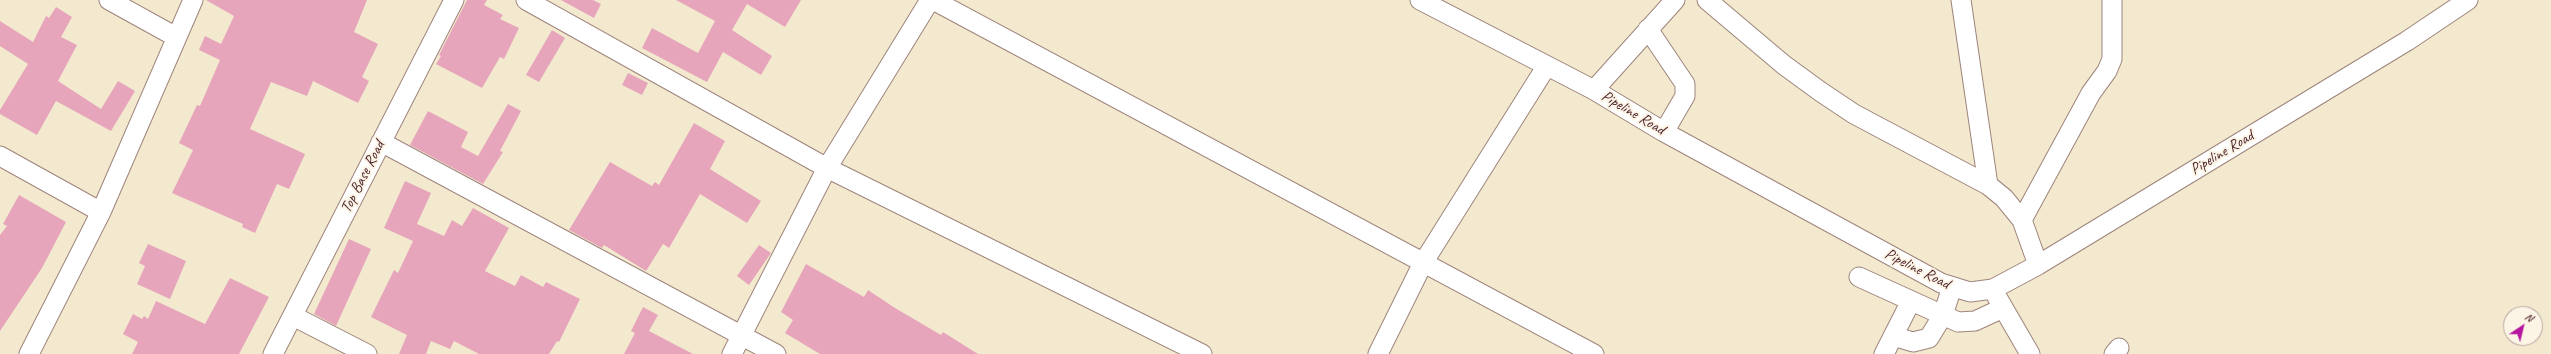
<!DOCTYPE html>
<html>
<head>
<meta charset="utf-8">
<style>
  body { margin:0 }
  #map { position:relative; width:2551px; height:354px; overflow:hidden; background:#f2e9ce; font-family:Caveat,sans-serif }
  canvas { display:block }
  .north { position:absolute; left:2503px; top:306px; width:40px; height:40px; box-sizing:border-box; background:#fcf5e5; border:1px solid #b59f9b; border-radius:50%; rotate:35deg; font-size:11px; font-weight:700; line-height:16px; text-align:center; color:#4a1f2b }
  .north::after { content:''; display:block; margin:auto; width:14px; height:18px; background:#b5179e; clip-path:polygon(50% 0,100% 100%,50% 72%,0 100%) }
</style>
</head>
<body>
<div id="map">
<canvas width="2551" height="354"></canvas>
<div class="north">N</div>
</div>
<script>
const c = document.querySelector('canvas').getContext('2d');
c.lineJoin = 'round';
function fill(path, color) {
  c.fillStyle = color;
  c.fill(path, 'evenodd');
}
function toPath(rows) {
  const path = new Path2D();
  for (const r of rows) {
    path.moveTo(r[0], r[1]);
    for (let i = 2; i < r.length; i += 2) path.lineTo(r[i], r[i + 1]);
  }
  return path;
}
function stroke(path, color, width, dash) {
  c.strokeStyle = color;
  c.lineWidth = width;
  c.lineCap = dash ? 'butt' : 'round';
  c.setLineDash(dash || []);
  c.stroke(path);
}
function label(font, color, halo, rows, align = 'center') {
  c.font = font + ' Caveat,sans-serif';
  c.lineWidth = 4;
  c.setLineDash([]);
  c.textBaseline = 'middle';
  c.strokeStyle = halo;
  c.fillStyle = color;
  for (const [text, x, y, turn = 0] of rows) {
    c.save();
    c.translate(x, y);
    c.rotate((+turn || 0) * Math.PI / 180);
    c.textAlign = isNaN(turn) ? turn : align;
    if (halo) c.strokeText(text, 0, 0);
    c.fillText(text, 0, 0);
    c.restore();
  }
}
fill(toPath([
  [206,0,367,0,354,32,378,44,362,77,369,81,358,103,313,81,307,96,271,82,250,129,305,154,289,189,277,184,255,233,242,227,243,224,172,193,193,150,179,143,197,105,200,106,220,60,199,50,205,36,221,44,234,16],
  [467,0,487,0,484,5,503,15,500,19,519,28,504,59,500,57,482,88,436,64,441,56,439,55],
  [561,0,593,0,601,4,594,18],
  [676,0,801,0,785,27,747,4,732,30,772,56,761,75,723,52,707,82,642,48,652,28,698,53,715,21],
  [56,7,72,17,61,37,77,45,58,81,101,109,118,81,135,91,111,131,56,101,37,135,0,114,0,110,28,64,0,46,0,21,33,42,46,16,49,18],
  [552,30,565,38,539,82,526,75],
  [628,73,648,83,642,95,622,85],
  [508,104,521,111,500,151,503,152,483,184,410,145,428,111,468,132,461,147,478,156],
  [694,123,725,141,710,169,761,201,747,223,700,194,669,248,663,244,646,271,604,245,602,248,569,230,610,162,652,186,655,182,659,185],
  [405,181,431,193,417,224,444,236,452,220,462,226,473,208,509,228,485,271,515,286,521,275,543,287,546,282,580,299,559,342,557,341,549,354,479,354,454,341,450,349,431,341,426,354,399,354,407,335,371,317,394,270,398,273,413,241,384,228],
  [19,195,66,222,42,268,0,331,0,235,7,226,3,224],
  [349,239,371,249,336,326,314,314],
  [148,244,186,261,170,299,137,284,145,266,139,263],
  [759,245,771,253,749,285,737,276],
  [806,264,864,297,868,290,895,308,941,335,943,332,978,354,820,354,785,333,793,320,781,312],
  [230,278,269,297,239,354,132,354,138,342,123,334,133,314,142,319,144,316,148,319,156,301,205,324],
  [643,307,658,315,649,331,693,354,624,354,635,333,631,331]
]), '#e7a5bc');
const minor = toPath([
  [109,0,176,37],
  [526,0,827,168,1202,354],
  [933,0,1594,354],
  [1420,0,1594,90,1664,132,1941,283,1970,292,1993,289,2038,265,2407,41,2468,0],
  [1707,0,1784,65,1821,92,1854,114,1988,185,2004,198,2022,220,2038,265],
  [1961,0,1988,185],
  [1648,29,1685,84,1685,96,1664,132],
  [1594,90,1675,0],
  [381,142,776,354],
  [0,156,101,212],
  [2022,220,2091,93,2107,71,2112,59,2112,0],
  [1859,277,1958,322,1975,321,2003,308],
  [1997,297,2030,354],
  [293,316,367,354],
  [1893,336,1913,342,1929,338,1943,315,1952,287],
  [29,354,101,212,193,0],
  [273,354,454,0],
  [732,354,827,168,930,0],
  [1378,354,1423,263,1546,67],
  [1884,354,1911,301],
  [2114,354,2119,348]
]);
stroke(minor, '#9e847c', 21);
stroke(minor, '#fff', 19);
label('16px', '#4a1f2b', '#fcf5e5', [
  ["Pipeline Road",1633,113,31],
  ["Pipeline Road",2222,153,-31],
  ["Top Base Road",363,177,-63],
  ["Pipeline Road",1917,269,27]
]);
</script>
</body>
</html>
